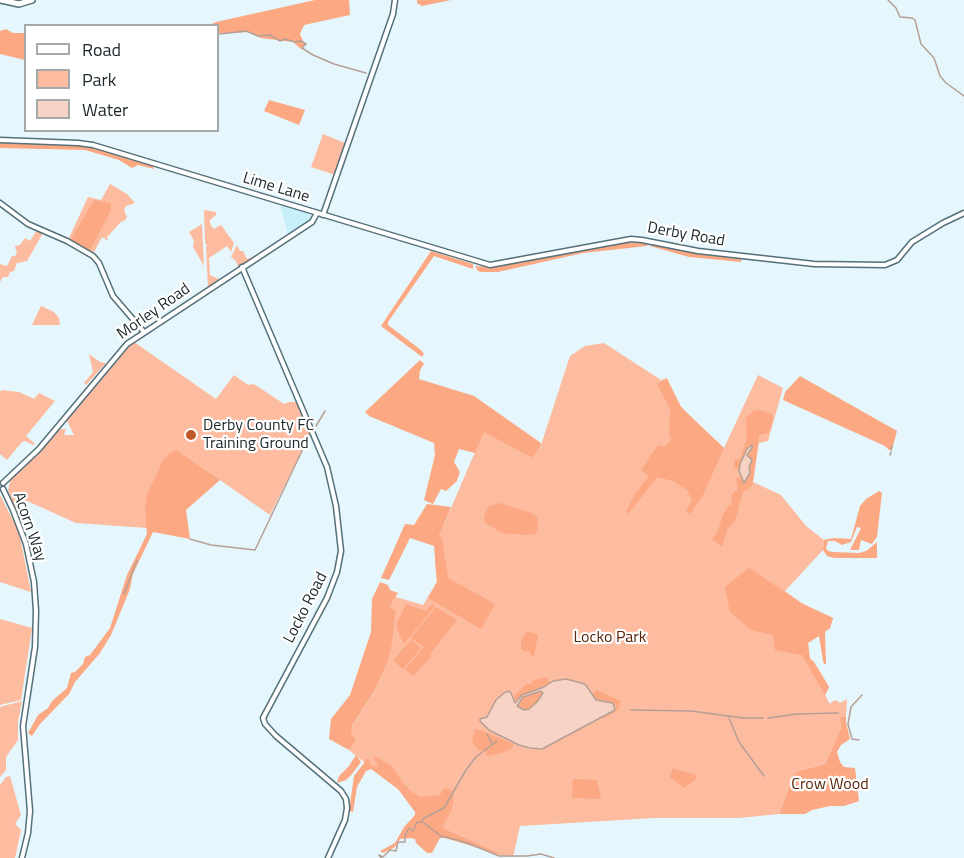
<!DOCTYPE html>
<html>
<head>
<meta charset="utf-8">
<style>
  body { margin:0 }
  #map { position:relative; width:964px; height:858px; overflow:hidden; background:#e5f7fd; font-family:"Titillium Web",sans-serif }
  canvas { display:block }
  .legend { position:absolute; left:24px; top:24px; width:195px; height:108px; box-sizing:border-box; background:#fff; border:2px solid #a4a9aa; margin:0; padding:8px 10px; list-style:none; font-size:18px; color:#1c282b }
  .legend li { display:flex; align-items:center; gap:12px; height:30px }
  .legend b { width:30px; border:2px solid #a4a9aa }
</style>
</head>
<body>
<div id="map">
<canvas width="964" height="858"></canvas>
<ul class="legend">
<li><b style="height:8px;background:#fff"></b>Road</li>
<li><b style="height:16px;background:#fdbb9f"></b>Park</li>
<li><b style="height:16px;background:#f6d3c4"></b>Water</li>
</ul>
</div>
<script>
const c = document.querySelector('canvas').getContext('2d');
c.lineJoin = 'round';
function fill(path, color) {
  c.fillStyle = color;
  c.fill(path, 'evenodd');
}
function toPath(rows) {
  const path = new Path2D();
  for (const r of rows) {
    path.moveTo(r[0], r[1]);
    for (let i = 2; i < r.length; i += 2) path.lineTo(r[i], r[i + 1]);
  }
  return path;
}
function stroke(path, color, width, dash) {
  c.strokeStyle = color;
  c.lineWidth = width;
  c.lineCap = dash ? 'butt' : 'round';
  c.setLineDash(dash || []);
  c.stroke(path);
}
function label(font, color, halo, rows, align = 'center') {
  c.font = font + ' "Titillium Web",sans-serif';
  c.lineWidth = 4.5;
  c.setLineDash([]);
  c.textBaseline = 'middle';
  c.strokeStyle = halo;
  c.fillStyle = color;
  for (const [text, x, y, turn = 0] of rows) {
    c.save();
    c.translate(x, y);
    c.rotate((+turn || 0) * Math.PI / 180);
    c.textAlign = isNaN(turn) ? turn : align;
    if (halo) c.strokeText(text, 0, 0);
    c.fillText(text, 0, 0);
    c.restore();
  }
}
fill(toPath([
  [280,204,309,213,310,219,288,235]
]), '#c7f0fb');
fill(toPath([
  [323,134,345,143,335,175,311,167],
  [110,184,127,194,135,203,126,206,124,210,127,217,125,220,121,222,107,237,108,241,102,237,93,254,68,240,88,197,101,200],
  [204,210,216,212,216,215,210,220,210,224,214,229,221,225,234,243,231,252,227,246,209,258,210,275,219,279,208,288,206,247,207,245,205,243],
  [202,224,204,266,193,247,194,241,189,232],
  [37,230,43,233,27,261,17,263,14,271,10,272,8,277,3,277,0,282,0,264,7,266,12,256,15,256,17,253,15,246,20,245,25,238,30,241],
  [237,245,240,251,243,251,247,259,257,255,238,267,236,261,231,257],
  [41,306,54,312,59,318,60,325,32,325],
  [134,342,216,399,234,375,248,385,254,384,284,404,289,402,296,402,310,434,270,515,177,450,145,512,147,528,76,523,27,501,15,509,8,490,11,478,38,454,58,429,66,429,64,435,74,435,66,419,123,349],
  [604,343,661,380,667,378,680,405,690,418,724,448,758,375,783,388,768,441,759,443,753,482,781,495,806,526,824,540,823,550,785,591,803,604,833,618,830,628,808,642,809,657,814,662,829,687,825,695,830,704,833,701,836,700,840,703,847,699,846,716,840,717,841,728,825,764,795,772,779,814,739,818,655,818,520,826,513,857,494,854,439,833,419,806,349,750,357,739,351,734,350,730,376,688,388,661,396,612,390,607,396,597,423,605,437,582,435,563,439,536,484,431,532,458,540,448,570,356,585,346],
  [89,354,100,362,106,363,86,385,84,383,93,372],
  [2,390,19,392,34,399,39,393,55,401,26,436,35,444,33,445,25,441,22,442,7,460,0,454,0,392],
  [0,495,19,532,31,592,0,582],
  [0,619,32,628,21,700,0,705],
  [22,701,18,722,18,740,6,757,6,770,0,777,0,707],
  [10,776,21,815,15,824,21,830,15,858,0,858,0,785,6,777]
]), '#fdbb9f');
fill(toPath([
  [315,0,349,0,350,15,304,25,300,34,305,45,301,49,293,42,261,38,248,32,222,34,218,33,218,26,209,25,216,22],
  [417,0,451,0,422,6,417,3],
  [6,29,13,33,25,33,25,60,0,54,0,31],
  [269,100,305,110,299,125,264,111],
  [0,141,82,144,153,165,154,169,138,165,132,168,119,160,85,150,0,148],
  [94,200,111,203,111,210,89,252,70,241],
  [638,242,648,243,647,246,583,253,498,272,481,272,478,271,475,266,497,267,604,245],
  [651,244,700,254,741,258,741,262,689,257,650,246],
  [431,251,473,264,473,269,434,256,388,322,388,325,421,350,424,354,422,357,381,326],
  [420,360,424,364,420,370,419,379,474,396,541,443,540,448,532,458,484,432,475,453,459,449,454,462,460,472,457,481,446,491,441,489,433,504,424,500,435,455,434,443,369,416,365,412],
  [800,376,897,431,892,450,889,450,885,446,783,400,785,392],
  [667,379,681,407,724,448,703,495,690,514,686,510,692,501,687,490,673,481,657,477,628,514,626,511,635,494,649,476,641,470,658,445,664,447,672,439,669,436,670,409,657,384],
  [760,410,772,414,773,418,771,427,768,433,759,435,753,482,751,487,743,492,735,521,727,530,722,547,712,539,717,533,723,515,728,506,731,505,732,495,738,488,736,478,742,477,744,482,747,480,750,473,749,467,751,460,747,455,751,450,750,446,745,453,739,469,734,468,734,465,735,459,740,459,747,438,746,418,753,411],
  [177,450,220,480,186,510,190,539,153,532,133,574,130,589,111,635,100,653,75,682,69,694,40,724,32,736,28,733,38,715,48,708,52,701,67,688,71,673,75,672,83,664,85,657,90,655,110,628,127,575,147,534,145,512,147,495,163,460,171,452],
  [879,491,882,493,877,537,872,544,861,540,859,550,850,550,861,528,857,527,851,542,842,545,835,541,828,541,826,548,828,551,833,552,859,553,866,551,877,542,877,558,834,558,827,556,823,550,824,540,834,538,851,539,860,506,866,499],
  [499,503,532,513,537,517,538,530,535,534,527,535,512,534,503,533,490,526,485,522,484,517,488,507],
  [427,504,451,507,439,536,442,539,448,578,495,604,481,629,428,598,437,582,434,546,410,538,389,580,381,578,405,524,414,525],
  [749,568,803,604,833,618,830,628,825,632,826,664,824,664,823,661,819,636,808,643,810,659,814,662,829,687,825,695,802,655,775,650,773,635,751,630,730,612,725,587],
  [380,582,388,585,390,590,398,593,390,607,396,611,392,642,388,661,376,688,352,726,351,734,357,739,349,750,329,739,331,719,350,695,371,632,372,599],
  [406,604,426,611,432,604,435,606,404,644,397,630,397,623],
  [436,607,457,620,431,653,430,658,413,676,405,669,424,647,411,638],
  [527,631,538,635,534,656,531,655,529,651,525,652,521,649,521,641],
  [411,640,421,648,403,669,393,660],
  [546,677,550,683,522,695,515,703,514,696,526,684,531,684,534,680],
  [597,690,621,701,618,710,605,718,600,718,616,710,616,706,613,703,596,699,592,694],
  [541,691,543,692,537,702,529,709,524,710,517,706,523,697],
  [846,716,846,722,850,739,841,745,837,752,840,762,844,767,855,768,859,801,844,806,830,806,812,810,805,814,779,814,795,772,825,764,841,728,840,717],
  [475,729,482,731,514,744,511,749,502,753,486,756,486,752,479,750,472,742],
  [356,755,361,762,352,774,346,780,337,783,339,776,349,766],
  [375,756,392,766,402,782,413,793,420,797,440,795,444,788,454,790,452,809,442,828,505,856,445,838,440,838,432,853,427,853,416,843,415,839,410,838,400,839,395,847,383,853,380,851,395,843,404,827,415,815,415,812,398,789,371,769,366,771,357,787,353,812,349,811,354,776,367,759,370,760,370,765,377,767,378,763,373,759],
  [673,768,695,775,697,778,684,788,670,777],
  [573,779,597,780,601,799,572,798]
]), '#fba883');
const water = toPath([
  [752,445,752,448,747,455,752,460,749,467,750,473,744,483,739,471,740,464,747,449,752,445],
  [566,679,585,684,596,700,613,703,615,710,542,749,530,748,519,745,489,730,480,721,480,719,487,717,496,700,504,693,509,691,511,693,515,703,522,695,544,687,553,681,566,679],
  [541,691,543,693,537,702,529,709,524,710,517,706,523,697,541,691]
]);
fill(water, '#f6d3c4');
stroke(water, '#b5a096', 1.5);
stroke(toPath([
  [888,0,896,8,900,17,912,18,915,20,921,44,934,58,940,76,946,83,964,96],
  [220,34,246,31,258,36,270,35,280,41,285,39,295,42,301,41,306,44,302,48,313,55,334,64,366,73],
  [316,426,325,411],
  [891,450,892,446],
  [890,455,891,452],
  [190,539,211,545,255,550,310,434],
  [124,594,137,560],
  [631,710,691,711,743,718,763,718],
  [729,718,739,742,764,776],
  [768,718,797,714,838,713],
  [487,734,492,744],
  [859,740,852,739,848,724,851,707,862,695],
  [424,823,441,836,465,842,499,856,527,856,541,854,554,858],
  [381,858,379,855,383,857,390,850,396,851,398,842,405,842,405,835,409,828,413,831,417,822,422,822,424,818,444,808,466,770,476,757,497,741]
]), '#b5a096', 1.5);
const tertiary = toPath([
  [0,140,78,143,93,145,490,265,631,239,642,240,698,251,814,264,885,265,897,260,912,242,943,223,964,213],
  [0,203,28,224,67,241,93,256,99,263,113,296,144,332],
  [323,215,393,14,395,0],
  [242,267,327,467,336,506,341,551,337,572,327,598,263,718,265,724,276,736,341,791,346,799,347,808,345,820,328,858],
  [3,483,39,449,127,344,312,222,317,213],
  [3,489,13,510,26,544,34,582,36,611,35,647,23,726,30,811,28,833,22,858]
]);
const primary = toPath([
  [1,0,19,4,32,0]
]);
stroke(tertiary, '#547078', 7);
stroke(primary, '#547078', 8);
stroke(tertiary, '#fff', 4);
stroke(primary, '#fff', 5);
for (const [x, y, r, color] of [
  [191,435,6,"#c05b29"]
]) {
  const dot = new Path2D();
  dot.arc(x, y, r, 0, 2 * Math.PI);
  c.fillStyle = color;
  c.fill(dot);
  stroke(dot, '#fff', 2);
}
label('16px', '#1c282b', '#fff', [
  ["Lime Lane",276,188,17],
  ["Derby Road",686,235,10],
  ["Morley Road",154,312,-35],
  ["Acorn Way",29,527,71],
  ["Locko Road",306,608,-63]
]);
label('16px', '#1c282b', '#fff', [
  ["Derby County FC",203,426],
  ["Training Ground",203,444]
], 'left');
label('16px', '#59260b', '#fff', [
  ["Locko Park",610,638],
  ["Crow Wood",830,785]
]);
</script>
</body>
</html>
